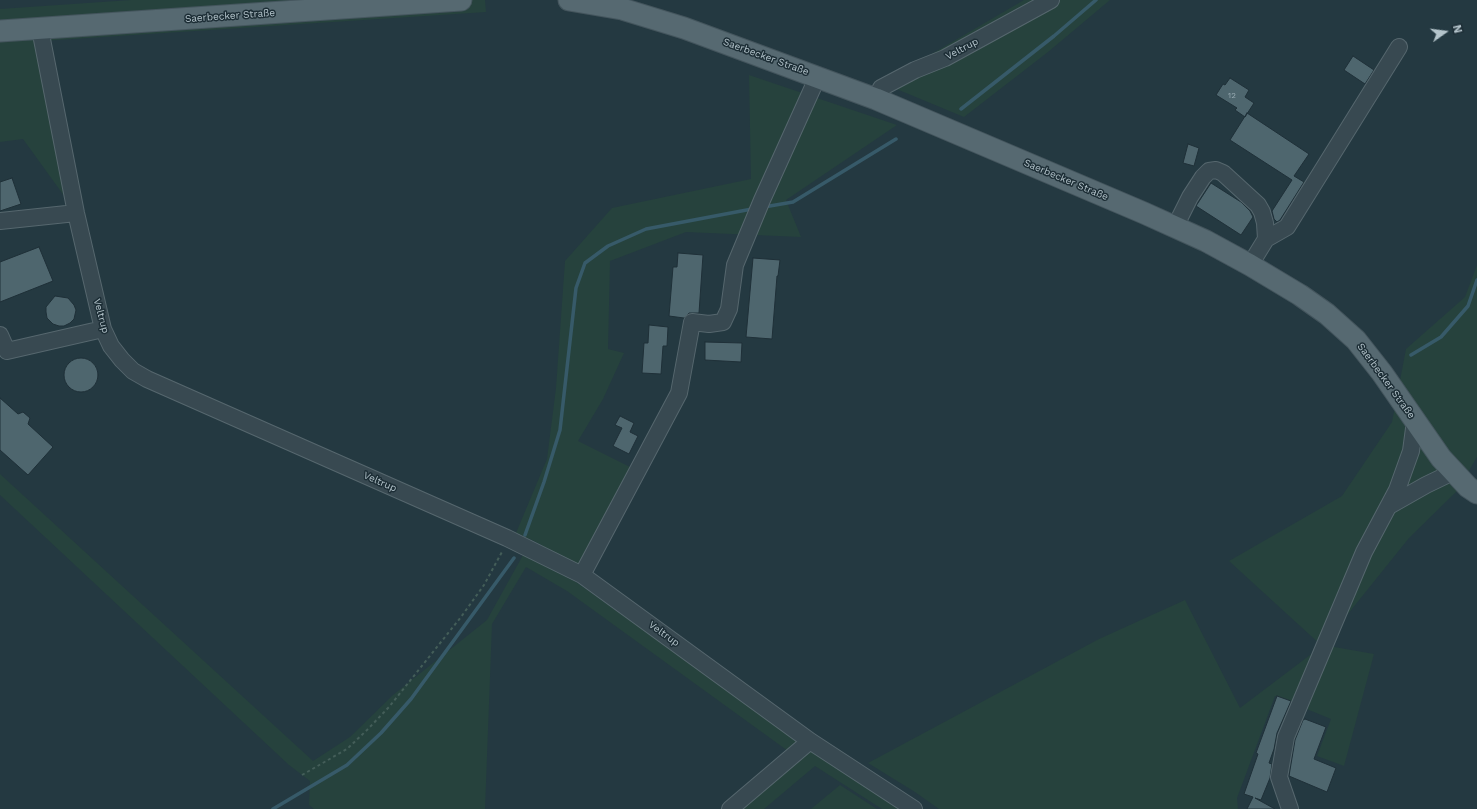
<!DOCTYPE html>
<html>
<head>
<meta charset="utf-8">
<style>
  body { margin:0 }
  #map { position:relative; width:1477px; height:809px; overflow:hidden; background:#243941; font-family:"Work Sans",sans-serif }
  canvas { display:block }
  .north { position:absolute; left:1425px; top:12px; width:40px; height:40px; -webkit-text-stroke:3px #1d2e36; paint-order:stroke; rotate:76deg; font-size:11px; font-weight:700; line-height:16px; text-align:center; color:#b4c4cb }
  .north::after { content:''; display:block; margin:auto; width:14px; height:18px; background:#b4c4cb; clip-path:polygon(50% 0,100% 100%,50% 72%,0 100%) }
</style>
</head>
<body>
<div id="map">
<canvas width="1477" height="809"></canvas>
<div class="north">N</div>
</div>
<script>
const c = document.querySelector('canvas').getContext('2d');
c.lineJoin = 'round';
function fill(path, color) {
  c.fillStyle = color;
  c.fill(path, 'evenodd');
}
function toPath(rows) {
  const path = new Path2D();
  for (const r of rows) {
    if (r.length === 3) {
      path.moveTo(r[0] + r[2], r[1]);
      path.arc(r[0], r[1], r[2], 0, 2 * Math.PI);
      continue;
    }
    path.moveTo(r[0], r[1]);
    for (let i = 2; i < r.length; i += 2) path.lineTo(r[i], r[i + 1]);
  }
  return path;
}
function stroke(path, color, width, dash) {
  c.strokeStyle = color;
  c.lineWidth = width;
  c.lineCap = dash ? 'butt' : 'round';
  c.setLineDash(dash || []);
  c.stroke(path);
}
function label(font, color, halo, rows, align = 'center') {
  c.font = font + ' "Work Sans",sans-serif';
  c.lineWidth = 3;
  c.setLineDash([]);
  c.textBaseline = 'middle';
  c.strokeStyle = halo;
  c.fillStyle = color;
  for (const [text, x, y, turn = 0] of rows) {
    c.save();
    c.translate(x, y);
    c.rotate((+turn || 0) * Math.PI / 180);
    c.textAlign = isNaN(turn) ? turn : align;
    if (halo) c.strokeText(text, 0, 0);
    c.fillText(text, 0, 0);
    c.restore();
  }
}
fill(toPath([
  [131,0,485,0,486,12,42,41,70,204,23,139,0,142,0,9],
  [1024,0,1110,0,1048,52,964,117,882,83],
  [749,75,897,125,786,200,801,237,686,232,610,261,608,349,624,353,603,399,578,441,632,468,580,567,534,541,516,533,547,459,556,388,565,261,612,208,751,179],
  [1477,265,1477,457,1457,491,1409,538,1323,645,1374,654,1344,766,1317,756,1331,719,1275,696,1237,798,1238,809,939,809,915,792,868,763,1099,639,1185,600,1240,708,1322,646,1229,561,1342,496,1392,422,1406,349,1465,297],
  [0,474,313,761,350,737,393,695,487,620,523,555,576,582,800,741,788,751,567,591,526,567,492,624,485,809,314,809,309,805,310,781,289,765,0,495],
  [811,750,902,809,882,809,815,766,764,809,742,809],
  [840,785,877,809,811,809]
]), '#26423d');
stroke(toPath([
  [961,109,1054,36,1096,0],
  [764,207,793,202,896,139],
  [1411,355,1441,337,1468,306,1477,280],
  [525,535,544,482,560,430,576,288,585,263,608,246,646,229,752,209],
  [273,809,347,765,381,733,411,699,514,558]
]), '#375a69', 3.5);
const building = toPath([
  [1353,56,1374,70,1365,84,1344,70,1353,56],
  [1230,78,1249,90,1245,97,1254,103,1245,117,1235,110,1237,108,1216,95,1223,84,1225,85,1230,78],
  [1247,113,1309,154,1294,176,1304,182,1280,220,1277,222,1274,219,1272,211,1292,180,1230,140,1247,113],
  [1188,144,1199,148,1194,166,1183,163,1188,144],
  [12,178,21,204,0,211,0,182,12,178],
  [1211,183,1241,202,1250,211,1253,217,1241,235,1196,206,1211,183],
  [39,247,53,281,0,302,0,262,39,247],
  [678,253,703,255,699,313,689,313,684,318,669,316,673,267,677,267,678,253],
  [753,258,780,260,778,276,777,276,772,339,746,337,753,258],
  [55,296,68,298,74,305,76,310,74,319,70,323,64,326,59,326,53,324,47,318,46,312,46,307,55,296],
  [649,325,668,327,667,346,663,346,661,374,642,373,644,343,648,343,649,325],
  [705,342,742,343,741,362,705,360,705,342],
  [81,375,17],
  [0,398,18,414,23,412,30,418,28,424,53,447,28,475,0,450,0,398],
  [620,416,634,423,630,432,638,436,629,454,613,446,622,428,615,425,620,416],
  [1277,696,1291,701,1277,733,1274,749,1269,763,1272,764,1270,778,1261,800,1255,798,1275,809,1247,809,1253,797,1244,794,1258,754,1256,753,1277,696],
  [1305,719,1326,727,1314,759,1336,768,1327,792,1289,776,1295,740,1303,720,1305,719]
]);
fill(building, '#4e666e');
stroke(building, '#1f3038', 1);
const minor = toPath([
  [40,29,76,213,103,329,111,346,122,360,133,371,147,379,507,538,582,575,810,741,914,809],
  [876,99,881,88,915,70,945,58,1051,0],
  [0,221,76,213],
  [1175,227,1190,197,1203,177,1209,171,1216,170,1223,173,1258,205,1262,212,1265,223,1266,239],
  [1250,265,1266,239,1287,227,1399,47],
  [0,335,7,351,103,329],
  [1389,506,1426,485,1453,472],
  [582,575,679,393,692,322,709,324,723,322,729,309,735,265,762,200,818,76],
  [730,809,810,741],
  [1290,809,1279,777,1286,737,1364,552,1397,490,1411,451,1415,421]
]);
const major = toPath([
  [569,0,622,9,684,28,876,99,1144,213,1206,241,1250,265,1300,295,1327,314,1356,340,1382,373,1441,458,1468,487,1477,493],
  [0,31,461,0]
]);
stroke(minor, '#56676e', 18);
stroke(major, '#44555d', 23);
stroke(toPath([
  [302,775,347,749,367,730,389,707,461,617,484,585,503,550]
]), '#445e59', 2, [3, 3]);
stroke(minor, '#384951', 16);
stroke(major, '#566971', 21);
label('8px', '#9aacb4', null, [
  ["12",1232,96]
]);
label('10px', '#b4c4cb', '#1d2e36', [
  ["Saerbecker Straße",230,16,-4],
  ["Veltrup",962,49,-28],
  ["Saerbecker Straße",766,57,20],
  ["Saerbecker Straße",1066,180,23],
  ["Veltrup",101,316,75],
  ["Saerbecker Straße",1386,381,54],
  ["Veltrup",380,482,24],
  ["Veltrup",664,634,36]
]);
</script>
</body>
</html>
